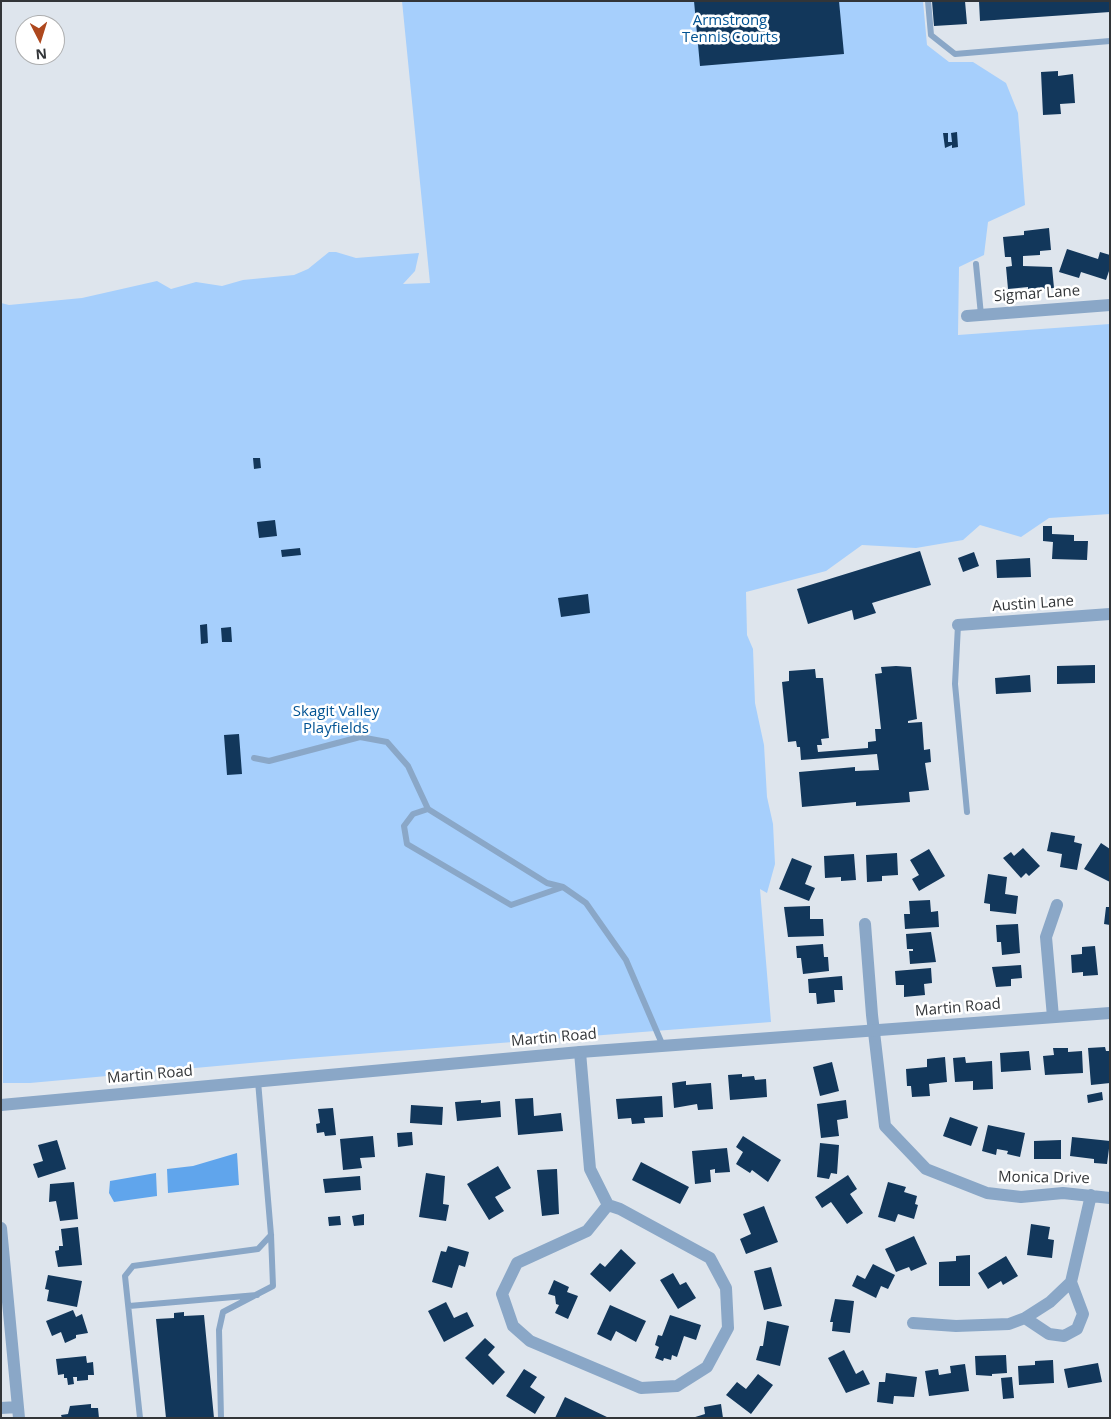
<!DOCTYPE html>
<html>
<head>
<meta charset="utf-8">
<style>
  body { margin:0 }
  #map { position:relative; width:1111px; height:1419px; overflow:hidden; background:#dee5ed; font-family:"Open Sans",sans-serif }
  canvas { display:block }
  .frame { position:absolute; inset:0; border:2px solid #323538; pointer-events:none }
  .north { position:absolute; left:15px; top:15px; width:50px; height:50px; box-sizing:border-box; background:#fff; border:1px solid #adaeaf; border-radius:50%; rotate:175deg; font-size:14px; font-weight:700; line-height:20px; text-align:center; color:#323538 }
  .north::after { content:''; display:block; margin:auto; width:18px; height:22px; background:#ae481e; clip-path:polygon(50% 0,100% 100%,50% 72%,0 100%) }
</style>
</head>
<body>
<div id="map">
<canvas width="1111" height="1419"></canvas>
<div class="frame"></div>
<div class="north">N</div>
</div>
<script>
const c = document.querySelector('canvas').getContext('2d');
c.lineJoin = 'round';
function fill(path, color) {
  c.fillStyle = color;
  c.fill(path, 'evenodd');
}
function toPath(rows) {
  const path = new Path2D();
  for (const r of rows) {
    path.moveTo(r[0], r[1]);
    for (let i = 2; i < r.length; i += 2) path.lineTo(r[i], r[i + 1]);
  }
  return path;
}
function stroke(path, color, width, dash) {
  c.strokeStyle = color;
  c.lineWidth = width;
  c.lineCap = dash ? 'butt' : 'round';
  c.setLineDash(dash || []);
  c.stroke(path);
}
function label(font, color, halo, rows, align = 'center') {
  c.font = font + ' "Open Sans",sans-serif';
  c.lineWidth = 5;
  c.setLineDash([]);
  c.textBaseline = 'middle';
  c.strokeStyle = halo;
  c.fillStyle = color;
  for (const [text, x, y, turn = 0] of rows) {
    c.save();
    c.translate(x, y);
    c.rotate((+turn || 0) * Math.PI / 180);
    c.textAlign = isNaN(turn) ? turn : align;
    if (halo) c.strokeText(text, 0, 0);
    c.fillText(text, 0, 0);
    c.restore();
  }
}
fill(toPath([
  [402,1,923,1,927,45,949,62,973,62,1006,83,1018,113,1025,205,988,222,984,255,959,267,958,335,1110,324,1110,514,1049,518,1021,537,980,525,963,540,916,548,862,545,826,571,746,592,747,635,753,649,755,703,764,745,767,797,773,824,775,864,767,893,760,889,771,1022,294,1059,30,1083,3,1083,1,303,9,305,82,298,157,281,171,289,196,282,222,286,243,280,294,275,308,269,329,252,336,252,356,258,419,253,415,271,403,284,430,283]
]), '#a6cffc');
fill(toPath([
  [237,1153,239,1185,168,1193,167,1169,193,1166],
  [156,1173,157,1196,114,1202,109,1193,110,1181]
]), '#60a5ec');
fill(toPath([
  [694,1,839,1,844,54,700,66],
  [932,1,965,1,967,24,934,26],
  [979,1,1110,1,1110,12,980,21],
  [1058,71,1058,76,1073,74,1075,103,1060,104,1061,114,1043,115,1041,72],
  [957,132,958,147,952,148,952,145,945,148,943,133,948,133,948,142,952,142,951,133],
  [1049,228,1051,250,1040,251,1040,255,1023,256,1023,266,1052,267,1054,288,1028,290,1028,287,1008,289,1006,267,1012,266,1011,257,1005,257,1003,237,1024,235,1024,231],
  [1067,249,1098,259,1100,252,1110,255,1110,268,1106,280,1081,272,1079,278,1059,272],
  [253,458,260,458,261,468,254,469],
  [275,520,277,536,259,538,257,522],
  [1043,526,1052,526,1052,534,1074,535,1074,541,1088,541,1087,560,1052,559,1053,542,1043,541],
  [300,548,301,555,282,557,281,550],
  [920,551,931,585,872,603,876,613,854,620,852,610,808,624,797,589],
  [974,552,979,566,963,572,958,558],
  [1030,558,1031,577,997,578,996,560],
  [588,594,590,613,561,617,558,598],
  [207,624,208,643,201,644,200,625],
  [231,627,232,642,222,642,221,628],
  [1095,665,1095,683,1057,684,1057,666],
  [896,666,911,667,917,719,908,721,908,723,922,722,924,750,930,749,931,762,925,763,929,790,909,792,910,802,856,806,856,802,802,807,799,772,855,767,855,771,879,770,877,754,801,760,800,747,797,747,796,741,788,742,782,682,789,681,789,671,815,669,816,678,823,678,829,738,821,739,822,745,817,745,818,752,868,748,868,742,876,741,875,729,881,729,875,674,882,673,881,667],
  [1030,675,1031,692,996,694,995,678],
  [239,734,242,774,227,775,224,735],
  [1051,832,1075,836,1074,842,1082,844,1077,870,1060,867,1062,854,1047,851],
  [1101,843,1110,849,1110,882,1084,869],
  [1023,848,1040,866,1029,876,1026,873,1021,878,1003,858,1011,852,1014,856],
  [929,849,945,876,919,891,912,879,919,875,910,860],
  [897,853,898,875,882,876,882,881,867,882,866,855],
  [854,854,856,880,841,881,841,877,825,878,824,856],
  [792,858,812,866,805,884,815,888,809,901,779,889],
  [988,874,1007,877,1005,894,1018,896,1016,914,990,911,990,904,984,903],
  [930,900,931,912,938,911,939,927,905,929,904,914,910,914,909,901],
  [810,906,810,919,823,919,824,936,788,937,784,907],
  [1106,907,1110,907,1110,925,1104,924],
  [1018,924,1020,953,1002,955,1001,942,997,942,996,925],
  [931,932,936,962,910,964,909,951,913,951,913,949,907,949,906,934],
  [823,944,824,957,828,957,829,971,803,974,801,958,797,958,796,946],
  [1095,946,1098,975,1083,976,1083,972,1072,973,1071,955,1082,954,1082,947],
  [1021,965,1022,978,1011,979,1011,986,996,987,992,967],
  [931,968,932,983,924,984,925,995,904,997,904,985,896,985,895,971],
  [842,976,843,990,834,990,835,1002,817,1004,816,993,809,993,808,979],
  [1105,1047,1106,1051,1110,1051,1110,1083,1091,1085,1088,1048],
  [1053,1048,1068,1048,1068,1052,1082,1051,1083,1073,1045,1075,1043,1056,1054,1055],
  [1029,1051,1031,1070,1001,1072,1000,1053],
  [945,1057,947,1082,929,1084,930,1096,912,1097,911,1086,907,1086,906,1069,927,1067,927,1059],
  [965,1057,966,1063,992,1061,993,1089,973,1090,973,1081,955,1082,953,1058],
  [832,1062,839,1091,820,1096,813,1067],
  [742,1074,742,1077,754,1076,755,1080,766,1079,767,1097,730,1100,728,1075],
  [686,1081,686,1085,711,1083,713,1109,698,1110,697,1104,674,1108,672,1083],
  [1102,1092,1103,1100,1088,1103,1087,1095],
  [662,1096,663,1117,644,1118,645,1123,632,1124,631,1118,618,1119,616,1099],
  [533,1098,534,1116,561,1113,563,1131,518,1135,515,1099],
  [481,1100,481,1103,500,1101,501,1117,457,1121,455,1102],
  [846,1100,848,1118,837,1120,839,1136,821,1138,817,1104],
  [411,1105,443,1107,442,1125,410,1123],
  [333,1108,336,1135,325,1136,324,1132,317,1133,316,1124,320,1123,318,1109],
  [950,1117,978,1127,971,1146,943,1136],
  [988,1125,1025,1133,1020,1157,1007,1154,1008,1151,997,1149,996,1155,982,1151],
  [412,1132,413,1145,398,1147,397,1133],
  [373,1136,375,1157,360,1158,362,1168,343,1170,340,1139],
  [743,1136,781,1160,768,1182,752,1170,750,1173,736,1164,743,1152,736,1147],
  [1072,1137,1110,1141,1107,1164,1094,1163,1094,1159,1070,1156],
  [57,1140,66,1169,38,1178,33,1164,43,1161,38,1145],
  [1061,1140,1061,1159,1034,1159,1034,1141],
  [820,1143,839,1145,837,1174,831,1173,829,1179,817,1177],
  [727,1148,730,1172,715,1173,715,1169,710,1170,711,1182,695,1184,692,1151],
  [641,1162,689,1187,680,1204,632,1180],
  [498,1166,511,1188,495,1197,504,1211,489,1220,467,1184],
  [557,1169,559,1214,542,1216,537,1170],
  [426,1173,445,1176,443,1204,449,1205,446,1221,419,1217],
  [848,1175,857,1189,850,1194,863,1213,847,1224,831,1202,822,1208,815,1197],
  [360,1176,361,1190,325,1193,323,1179],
  [74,1182,78,1219,60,1221,56,1201,49,1202,50,1184],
  [888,1182,906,1187,904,1192,917,1196,915,1204,918,1205,914,1219,898,1214,895,1222,878,1217],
  [764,1206,778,1242,746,1254,740,1239,751,1234,743,1214],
  [364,1214,364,1225,354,1226,352,1216],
  [340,1216,341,1225,329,1226,328,1217],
  [1031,1224,1050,1227,1048,1239,1054,1240,1052,1258,1027,1255],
  [78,1227,82,1265,58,1267,55,1251,59,1250,59,1246,63,1246,61,1229],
  [914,1236,927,1264,911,1271,909,1267,896,1272,885,1249],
  [448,1246,469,1252,465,1267,459,1265,452,1288,432,1282,441,1251,446,1252],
  [621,1249,636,1263,610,1292,590,1274,600,1263,605,1267],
  [970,1255,970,1286,939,1286,939,1262,956,1261,956,1256],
  [1006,1256,1018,1276,1003,1285,1001,1281,988,1289,978,1273],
  [873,1264,895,1275,888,1289,881,1286,876,1298,852,1286,857,1275,865,1279],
  [771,1267,782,1306,764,1310,754,1271],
  [673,1273,680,1285,686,1282,696,1298,678,1309,660,1280],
  [48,1275,82,1281,77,1307,47,1301,49,1290,45,1289],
  [554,1280,569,1287,567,1292,578,1296,568,1319,555,1313,559,1305,556,1304,555,1296,548,1294],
  [835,1299,854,1301,850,1333,832,1331,833,1322,830,1322],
  [446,1302,454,1318,467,1312,474,1326,444,1342,428,1311],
  [610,1305,646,1321,636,1342,616,1331,611,1341,597,1334],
  [73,1310,76,1317,82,1314,88,1333,76,1335,76,1338,65,1343,61,1332,52,1336,46,1321],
  [184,1312,184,1316,204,1315,214,1418,166,1418,156,1319,174,1318,174,1313],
  [670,1315,701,1325,696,1340,684,1336,677,1357,672,1355,671,1360,664,1358,663,1361,655,1358,659,1347,655,1345,658,1335,662,1336],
  [767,1321,789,1326,780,1366,756,1360,760,1346,763,1346],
  [485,1338,495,1347,488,1355,505,1372,493,1385,465,1358],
  [844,1350,856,1374,863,1370,870,1384,846,1393,828,1358],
  [1006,1355,1007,1373,992,1374,992,1376,976,1375,975,1356],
  [86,1356,87,1363,93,1362,94,1375,88,1375,88,1380,77,1381,77,1377,73,1377,74,1384,68,1385,67,1378,64,1378,64,1374,58,1375,56,1359],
  [1053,1360,1054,1383,1019,1385,1018,1366,1035,1365,1035,1361],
  [1098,1363,1102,1382,1068,1388,1064,1369],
  [965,1364,969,1391,929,1396,925,1371,938,1369,939,1375,951,1373,950,1366],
  [524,1369,537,1377,530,1387,545,1397,535,1414,506,1396],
  [886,1373,917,1377,914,1397,894,1396,893,1404,877,1402,879,1382,885,1382],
  [758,1374,773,1385,751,1414,726,1395,737,1382,746,1389],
  [1012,1377,1014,1398,1003,1399,1001,1378],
  [565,1397,609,1418,555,1418],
  [91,1404,91,1408,98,1408,99,1418,62,1418,61,1415,68,1414,70,1406],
  [721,1404,723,1418,692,1418,705,1414,704,1407]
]), '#12375b');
stroke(toPath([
  [928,1,931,35,955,54,1110,41],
  [976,264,981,315],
  [958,625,955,684,967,812],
  [254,758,269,761,360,737,387,742,408,766,428,809],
  [563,887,511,905,407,844,404,826,413,814,428,809,547,883,563,887,586,903,626,960,663,1046],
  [129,1306,257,1295],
  [140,1418,125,1276,133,1266,258,1249,271,1235],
  [221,1418,219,1330,223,1312,273,1286,271,1235,258,1081]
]), '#8aa7c7', 6);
stroke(toPath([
  [967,316,1110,305],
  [958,625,1110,614],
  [865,924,872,1015,885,1126,926,1169,987,1193,1021,1197,1063,1193,1110,1198],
  [1053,1017,1046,937,1057,905],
  [580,1052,590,1169,608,1205],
  [608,1205,620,1209,710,1258,726,1288,728,1328,707,1367,677,1386,641,1388,530,1341,513,1326,502,1294,517,1263,587,1231,608,1205],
  [1,1228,19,1418],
  [1025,1318,1049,1334,1064,1336,1077,1329,1083,1314,1071,1282],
  [913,1323,956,1326,1009,1324,1025,1318,1050,1302,1071,1282,1091,1195],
  [1,1408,18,1407]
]), '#8aa7c7', 12);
stroke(toPath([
  [1,1105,580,1052,1110,1013]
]), '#8aa7c7', 12);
label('15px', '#025393', '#fff', [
  ["Armstrong",730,21],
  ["Tennis Courts",730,38],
  ["Skagit Valley",336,712],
  ["Playfields",336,729]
]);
label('15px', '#323538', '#fff', [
  ["Sigmar Lane",1037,294,-4],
  ["Austin Lane",1033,604,-4],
  ["Martin Road",958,1008,-5],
  ["Martin Road",554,1038,-5],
  ["Martin Road",150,1075,-5],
  ["Monica Drive",1044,1178,1]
]);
</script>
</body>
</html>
